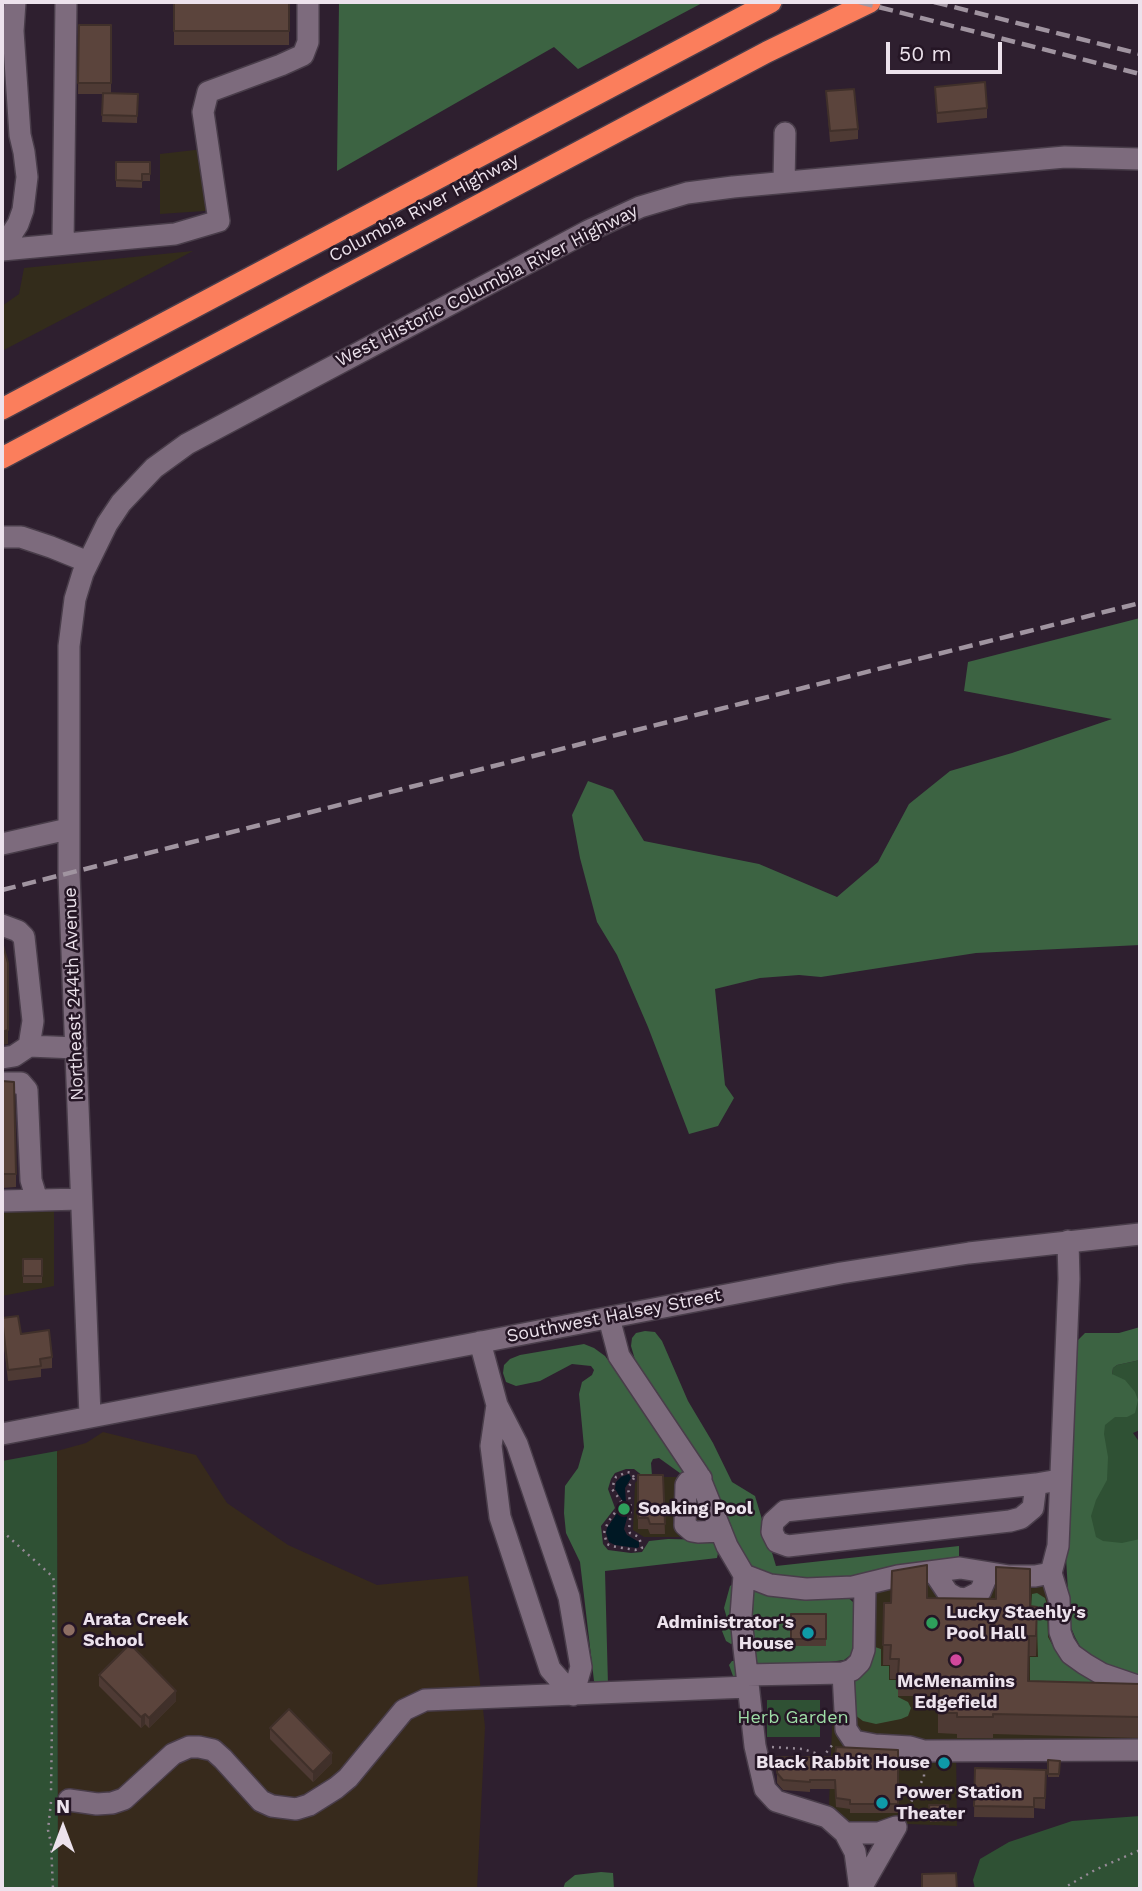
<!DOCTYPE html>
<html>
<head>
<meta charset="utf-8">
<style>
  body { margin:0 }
  #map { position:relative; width:1142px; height:1891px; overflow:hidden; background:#2e1f2f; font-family:"Work Sans",sans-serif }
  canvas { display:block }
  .frame { position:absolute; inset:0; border:4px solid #ece2ec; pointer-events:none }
  .north { position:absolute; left:28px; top:1793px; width:70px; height:70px; -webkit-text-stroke:5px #251625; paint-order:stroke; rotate:0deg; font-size:19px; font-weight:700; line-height:28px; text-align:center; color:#ece2ec }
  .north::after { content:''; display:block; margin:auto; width:24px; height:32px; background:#ece2ec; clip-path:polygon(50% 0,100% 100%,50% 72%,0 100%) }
  .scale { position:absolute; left:886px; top:42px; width:116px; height:32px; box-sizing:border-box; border:4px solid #ece2ec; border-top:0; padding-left:9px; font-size:21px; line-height:24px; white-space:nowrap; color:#ece2ec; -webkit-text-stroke:5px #251625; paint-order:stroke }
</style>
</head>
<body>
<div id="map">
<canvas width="1142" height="1891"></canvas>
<div class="frame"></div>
<div class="north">N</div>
<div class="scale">50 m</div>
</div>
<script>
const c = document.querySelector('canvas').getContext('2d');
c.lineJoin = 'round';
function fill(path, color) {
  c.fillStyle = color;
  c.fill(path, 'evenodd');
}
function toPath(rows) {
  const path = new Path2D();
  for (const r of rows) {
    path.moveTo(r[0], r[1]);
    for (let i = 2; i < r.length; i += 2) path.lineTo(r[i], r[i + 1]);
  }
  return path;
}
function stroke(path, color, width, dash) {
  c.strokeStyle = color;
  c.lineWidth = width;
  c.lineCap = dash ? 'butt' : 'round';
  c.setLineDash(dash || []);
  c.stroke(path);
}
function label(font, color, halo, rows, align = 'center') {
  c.font = font + ' "Work Sans",sans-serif';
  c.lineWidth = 5;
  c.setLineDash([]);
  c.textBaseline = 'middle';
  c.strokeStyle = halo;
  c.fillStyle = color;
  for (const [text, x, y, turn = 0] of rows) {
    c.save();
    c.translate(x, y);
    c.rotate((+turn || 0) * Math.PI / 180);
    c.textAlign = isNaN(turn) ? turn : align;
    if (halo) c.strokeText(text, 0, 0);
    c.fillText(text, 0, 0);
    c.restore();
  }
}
fill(toPath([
  [212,148,219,210,160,214,160,154],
  [193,251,2,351,2,306,19,294,24,268],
  [54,1204,54,1286,2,1296,2,1205],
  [640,1477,696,1477,720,1537,644,1537,633,1530,635,1483],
  [928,1579,951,1602,996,1582,1046,1583,1050,1594,1052,1636,1140,1689,1140,1743,956,1745,957,1826,909,1824,863,1830,846,1824,832,1812,829,1804,833,1703,836,1691,850,1676,869,1587]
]), '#332c1b');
fill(toPath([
  [103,1432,196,1455,227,1503,288,1545,377,1585,468,1576,485,1727,477,1889,58,1889,57,1451,86,1443]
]), '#372a1c');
fill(toPath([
  [1140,1360,1140,1430,1133,1433,1140,1443,1140,1674,1091,1648,1078,1420,1094,1415,1127,1417,1125,1381,1115,1377,1112,1374,1113,1368,1117,1365],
  [57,1451,58,1889,2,1889,2,1461],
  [767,1700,820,1700,820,1737,767,1737],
  [1140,1816,1140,1889,975,1889,973,1880,980,1859,1009,1842,1072,1821]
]), '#2f5134');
fill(toPath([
  [339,2,704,2,578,69,554,47,337,171],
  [1140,618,1140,945,976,953,821,977,799,975,760,978,715,989,725,1085,734,1098,718,1126,689,1134,648,1027,617,955,597,922,580,858,572,815,588,781,613,790,644,841,759,864,837,897,878,862,909,804,950,771,1012,753,1112,719,964,691,968,662],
  [1140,1327,1140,1360,1117,1365,1113,1368,1112,1374,1125,1380,1135,1392,1138,1400,1135,1413,1127,1417,1115,1417,1105,1425,1104,1434,1108,1457,1107,1480,1096,1500,1091,1516,1096,1537,1103,1541,1122,1543,1140,1539,1140,1680,1100,1664,1083,1652,1075,1637,1070,1625,1065,1541,1074,1352,1078,1340,1085,1333,1119,1333],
  [645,1331,655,1332,662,1341,688,1401,713,1443,732,1482,755,1496,776,1566,959,1546,959,1557,906,1565,855,1578,783,1579,762,1573,753,1567,742,1557,736,1545,731,1525,711,1477,681,1435,657,1392,638,1370,631,1346,632,1338,636,1333],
  [584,1344,594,1348,605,1356,685,1463,684,1476,659,1458,653,1459,651,1463,652,1476,643,1476,634,1469,626,1469,615,1473,611,1479,608,1489,615,1508,601,1526,603,1544,608,1550,631,1553,642,1552,649,1541,668,1539,711,1540,715,1541,718,1553,717,1558,605,1571,608,1685,598,1685,594,1681,580,1562,566,1533,564,1513,565,1486,578,1468,584,1447,579,1394,582,1382,592,1375,594,1370,591,1366,572,1364,540,1381,516,1386,506,1382,503,1373,504,1365,510,1359,520,1355],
  [738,1581,845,1595,853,1602,855,1643,852,1654,844,1660,814,1664,738,1679,733,1676,729,1665,732,1661,741,1661,739,1640,731,1644,726,1641,722,1631,728,1622,724,1608,730,1586],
  [1037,1593,1045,1598,1047,1605,1048,1637,1053,1646,1113,1689,1030,1682,1030,1657,1038,1657,1037,1626,1030,1626,1032,1594],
  [875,1647,881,1649,881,1666,889,1666,889,1680,898,1680,898,1697,908,1702,911,1708,908,1716,901,1719,876,1724,863,1721,855,1715,852,1678],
  [601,1872,613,1873,614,1889,563,1889,565,1883,575,1875]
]), '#3c6342');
fill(toPath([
  [629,1474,631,1478,625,1488,627,1518,624,1529,627,1535,639,1542,639,1547,637,1548,615,1545,609,1542,606,1533,607,1528,624,1503,615,1489,616,1482,621,1477]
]), '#001824');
const minor = toPath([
  [784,182,785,133],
  [63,244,66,2],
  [2,249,18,224,23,210,27,177,24,152,20,135,13,31,15,2],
  [2,250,175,234,219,221,203,112,208,92,281,65,303,55,308,42,308,2],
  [2,537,21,537,51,547,88,562],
  [2,844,68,829],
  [2,925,18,931,24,937,33,1021,29,1046],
  [2,1058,14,1056,29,1046,76,1048],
  [2,1083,21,1083,27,1090,31,1180,37,1200],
  [2,1201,81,1199],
  [1068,1241,1069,1279,1058,1546,1051,1573,1059,1599,1060,1632,1064,1643,1071,1654,1085,1664,1102,1674,1140,1687],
  [609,1318,619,1356,698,1474,727,1546,744,1575,741,1616,744,1648,755,1746,765,1789,776,1801,827,1817,845,1833,855,1852,860,1889],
  [480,1342,497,1405,517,1444,569,1597,581,1667,573,1695,550,1669,500,1517,491,1446,497,1405],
  [90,1416,69,874,69,646,75,599,83,573,107,524,121,503,154,468,187,444,588,231,640,207,687,193,733,187,1065,157,1140,159],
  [2,1434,841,1273,969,1253,1140,1234],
  [701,1478,688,1482,686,1485,685,1525,692,1531,698,1532,721,1531],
  [1036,1484,785,1511,773,1522,772,1532,777,1542,788,1546,1010,1521,1021,1518,1033,1508,1036,1484,1059,1480],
  [934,1572,948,1593,957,1598,966,1599,980,1592,988,1573],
  [744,1575,770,1585,806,1589,853,1587,898,1576,960,1568,1009,1576,1035,1576,1051,1573],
  [843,1673,846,1729,854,1741,875,1745,910,1747,924,1751,1140,1750],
  [747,1675,843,1673,852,1670,860,1662,864,1650,865,1584],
  [69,1800,97,1804,112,1803,124,1799,173,1754,189,1747,199,1747,213,1750,223,1759,261,1801,272,1806,296,1809,309,1805,336,1788,348,1778,404,1710,425,1700,748,1687],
  [845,1833,879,1833,896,1827,861,1888]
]);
const highway = toPath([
  [2,409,771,2],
  [2,458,767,52,870,2]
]);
stroke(minor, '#493d4a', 24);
stroke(highway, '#493d4a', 24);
stroke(toPath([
  [634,1478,628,1488,631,1509,629,1530,630,1533,639,1537,642,1548,635,1550,611,1546,607,1544,604,1533,608,1522,620,1506,621,1501,612,1489,614,1482,616,1477,627,1472,632,1473,634,1478,642,1481],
  [2,1531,53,1577,54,1582,51,1792],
  [772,1747,803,1749,815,1753,822,1758],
  [822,1758,833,1744],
  [51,1802,48,1830,51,1843,53,1889],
  [905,1814,924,1777,924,1769],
  [1062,1889,1095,1870,1140,1850]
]), '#968a97', 2.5, [2, 5]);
stroke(minor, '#7d6b7d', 21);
stroke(highway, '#fb7e5c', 21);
stroke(toPath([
  [859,2,1140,74],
  [934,2,1140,54],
  [2,890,1140,603]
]), '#a094a0', 4.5, [14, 7]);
fill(toPath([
  [174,2,289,2,289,45,174,45],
  [79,25,111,25,111,93,138,94,137,123,102,122,103,94,78,94],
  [935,87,987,108,987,118,937,123],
  [826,91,858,129,858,139,830,142],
  [116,162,150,162,150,181,142,181,142,188,116,187],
  [2,1081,16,1174,16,1187,2,1188],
  [23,1259,42,1259,42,1283,23,1283],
  [2,1318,21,1334,52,1357,52,1368,41,1369,41,1377,8,1381,2,1329],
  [638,1475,663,1475,665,1534,650,1534,648,1529,638,1529],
  [927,1598,1030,1606,1037,1627,1036,1656,1029,1656,1028,1681,1140,1684,1140,1738,993,1734,993,1738,957,1738,957,1734,938,1733,938,1707,933,1707,933,1696,898,1696,898,1679,890,1679,890,1665,883,1665,884,1603,891,1603],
  [791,1614,826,1614,826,1646,791,1646],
  [99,1675,176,1701,149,1728,145,1724,141,1728,99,1686],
  [270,1728,332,1763,313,1782,270,1739],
  [898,1750,898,1813,850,1813,850,1809,836,1807,835,1789,810,1789,810,1792,783,1790,777,1783,777,1757,835,1757],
  [1048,1760,1060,1761,1059,1777,1048,1777],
  [975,1768,1046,1770,1045,1809,1034,1808,1034,1818,974,1817],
  [929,1805,948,1805,948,1821,930,1822]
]), '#4e3a34');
fill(toPath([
  [8,1030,8,1044,2,1045,2,1032],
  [176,1691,176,1701,149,1728,149,1718],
  [145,1714,145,1724,141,1728,141,1717],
  [332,1753,332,1763,313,1782,313,1772]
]), '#40302a');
const building = toPath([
  [174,2,289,2,289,31,174,31,174,2],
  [79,25,111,25,111,83,78,83,79,25],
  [985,82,987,108,937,113,935,87,985,82],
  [854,89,858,129,830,131,826,91,854,89],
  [103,93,138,94,137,116,102,115,103,93],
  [116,162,150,162,150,174,142,174,142,181,116,180,116,162],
  [2,942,8,963,8,1030,2,1032,2,942],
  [2,1081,14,1082,16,1174,2,1174,2,1081],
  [23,1259,42,1259,42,1276,23,1276,23,1259],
  [18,1316,21,1334,49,1330,52,1357,40,1359,41,1366,8,1370,2,1318,18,1316],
  [638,1475,663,1475,665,1524,650,1524,648,1518,638,1518,638,1475],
  [927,1565,927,1598,996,1599,996,1567,1030,1569,1030,1606,1037,1607,1036,1636,1029,1636,1028,1681,1140,1684,1140,1717,993,1714,993,1717,957,1717,957,1713,938,1713,939,1686,933,1686,933,1676,898,1675,899,1659,890,1659,891,1645,883,1645,884,1603,891,1603,892,1571,927,1565],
  [791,1614,826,1614,826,1639,791,1639,791,1614],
  [130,1644,176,1691,149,1718,145,1714,141,1717,99,1675,130,1644],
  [289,1709,332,1753,313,1772,270,1728,289,1709],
  [836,1747,898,1750,898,1804,850,1804,850,1800,836,1798,835,1780,810,1780,810,1782,783,1780,777,1773,777,1757,835,1757,836,1747],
  [1048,1760,1060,1761,1059,1774,1048,1774,1048,1760],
  [975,1768,1046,1770,1045,1798,1034,1798,1034,1807,974,1806,975,1768],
  [929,1805,948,1805,948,1818,930,1818,929,1805],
  [956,1873,957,1889,922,1889,922,1874,956,1873]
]);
fill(building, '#5b443c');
stroke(building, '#40302a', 2);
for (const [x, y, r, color] of [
  [624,1509,7,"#2e9e5b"],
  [932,1623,7,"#2e9e5b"],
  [69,1630,7,"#8d6e63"],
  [808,1633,7,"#0f9aa8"],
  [956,1660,7,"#d1479c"],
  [944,1763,7,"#0f9aa8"],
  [882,1803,7,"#0f9aa8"]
]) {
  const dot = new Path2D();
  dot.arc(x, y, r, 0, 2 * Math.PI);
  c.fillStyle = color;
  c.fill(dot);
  stroke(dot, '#251625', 2.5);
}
label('18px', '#ece2ec', '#251625', [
  ["Columbia River Highway",424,208,-28],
  ["West Historic Columbia River Highway",487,286,-27],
  ["Northeast 244th Avenue",74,994,-92],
  ["Southwest Halsey Street",614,1316,-11]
]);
label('bold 18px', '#ece2ec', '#251625', [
  ["Soaking Pool",638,1509],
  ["Lucky Staehly's",946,1613],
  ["Pool Hall",946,1634],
  ["Arata Creek",83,1620],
  ["School",83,1641],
  ["Administrator's",794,1623,"right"],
  ["House",794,1644,"right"],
  ["McMenamins",956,1682,"center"],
  ["Edgefield",956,1703,"center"],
  ["Black Rabbit House",930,1763,"right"],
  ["Power Station",896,1793],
  ["Theater",896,1814]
], 'left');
label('18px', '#9fdea7', '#251625', [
  ["Herb Garden",793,1718]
]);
</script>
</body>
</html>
